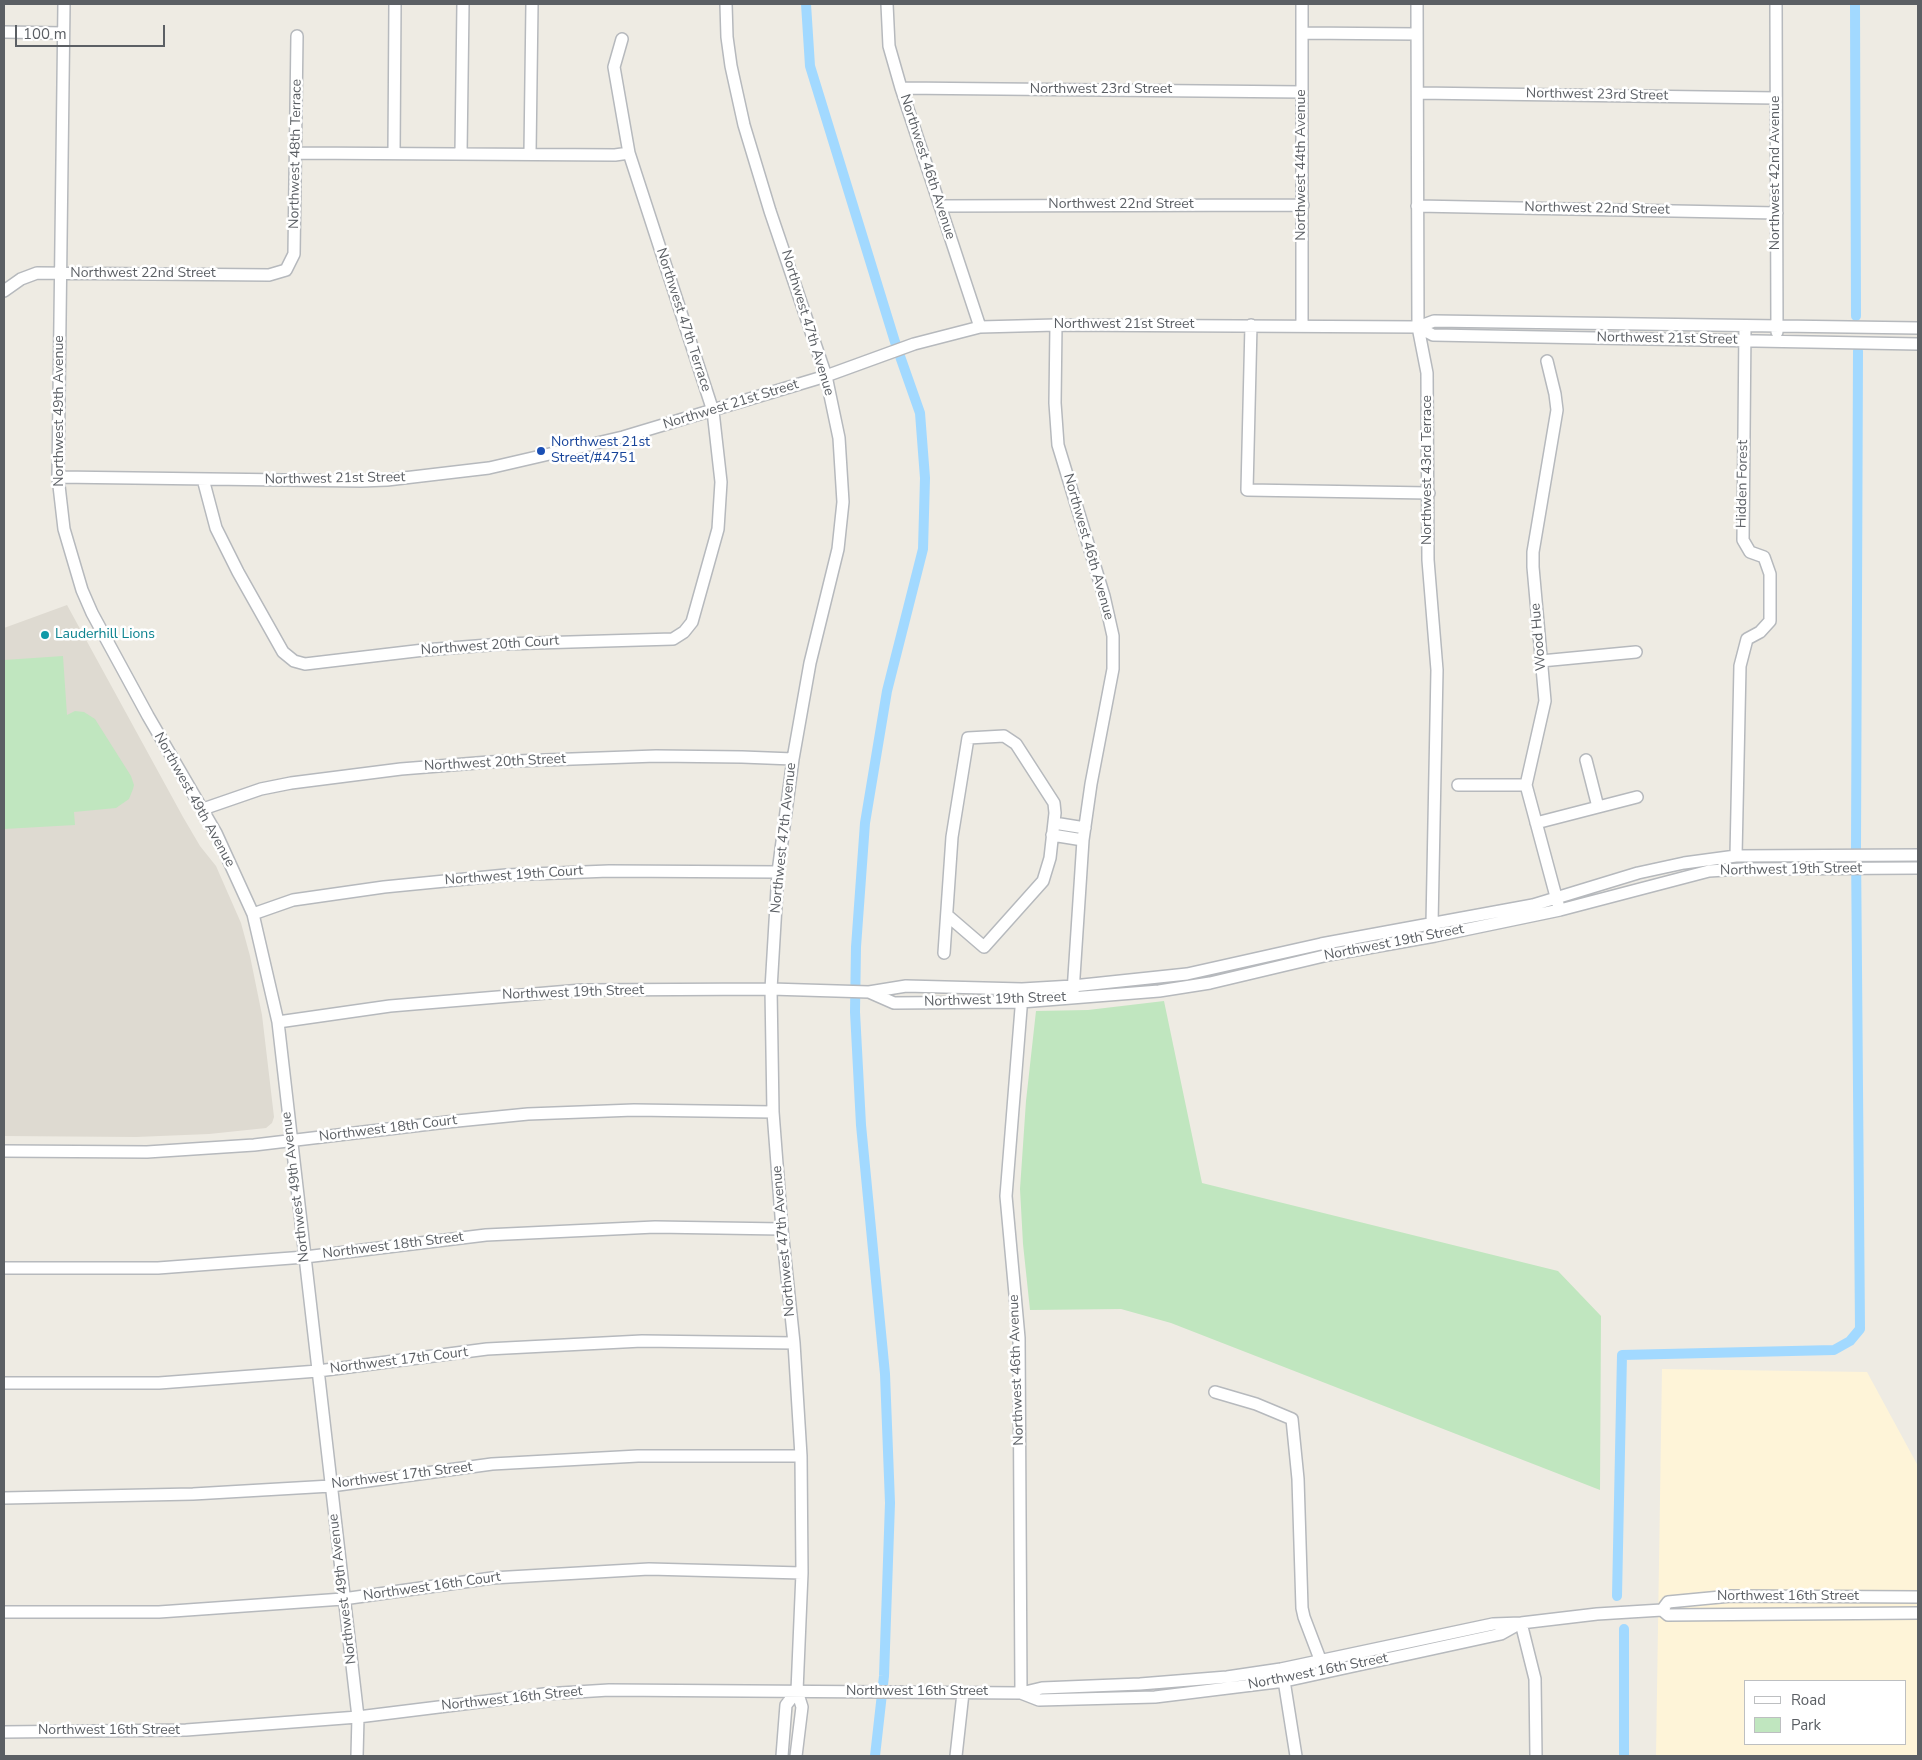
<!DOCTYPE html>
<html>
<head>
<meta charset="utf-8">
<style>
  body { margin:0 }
  #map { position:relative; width:1922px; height:1760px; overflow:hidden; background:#eeebe3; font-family:"Nunito Sans",sans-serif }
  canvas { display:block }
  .frame { position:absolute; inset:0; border:5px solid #5b5f64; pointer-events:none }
  .legend { position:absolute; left:1744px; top:1680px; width:162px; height:65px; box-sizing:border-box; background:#fff; border:1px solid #bdbfc1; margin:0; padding:6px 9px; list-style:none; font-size:15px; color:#5b5f64 }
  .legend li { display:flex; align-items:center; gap:10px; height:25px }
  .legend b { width:25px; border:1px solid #bdbfc1 }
  .scale { position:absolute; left:15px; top:25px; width:150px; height:22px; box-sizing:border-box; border:2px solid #5b5f64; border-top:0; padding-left:6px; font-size:15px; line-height:18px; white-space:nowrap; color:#5b5f64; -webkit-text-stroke:4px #fff; paint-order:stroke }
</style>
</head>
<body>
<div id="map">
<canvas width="1922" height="1760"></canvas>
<div class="frame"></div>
<ul class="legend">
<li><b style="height:6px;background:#fff"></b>Road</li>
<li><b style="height:14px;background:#c0e6bf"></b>Park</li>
</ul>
<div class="scale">100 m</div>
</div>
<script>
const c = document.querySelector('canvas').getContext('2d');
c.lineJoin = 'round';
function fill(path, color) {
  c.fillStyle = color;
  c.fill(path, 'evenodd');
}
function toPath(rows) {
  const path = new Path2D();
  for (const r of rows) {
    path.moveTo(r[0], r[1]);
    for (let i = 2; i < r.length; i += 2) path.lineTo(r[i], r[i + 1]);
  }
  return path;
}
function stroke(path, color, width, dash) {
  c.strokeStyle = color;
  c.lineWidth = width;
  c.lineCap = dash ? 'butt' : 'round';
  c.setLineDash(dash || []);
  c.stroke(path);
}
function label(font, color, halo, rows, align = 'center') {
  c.font = font + ' "Nunito Sans",sans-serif';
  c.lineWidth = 5;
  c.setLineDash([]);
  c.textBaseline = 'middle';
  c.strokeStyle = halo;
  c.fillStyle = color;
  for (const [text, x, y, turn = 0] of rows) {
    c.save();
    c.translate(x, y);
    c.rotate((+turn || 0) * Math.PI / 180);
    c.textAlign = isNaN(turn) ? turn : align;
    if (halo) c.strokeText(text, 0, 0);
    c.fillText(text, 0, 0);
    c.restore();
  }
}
fill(toPath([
  [1662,1369,1867,1372,1918,1466,1918,1756,1656,1756],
  [1746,1681,1906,1681,1906,1744,1746,1744]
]), '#fef4d8');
fill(toPath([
  [67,605,183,817,200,846,216,866,241,923,250,956,262,1015,274,1117,272,1123,266,1128,209,1134,136,1137,4,1136,4,628]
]), '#dedad1');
fill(toPath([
  [63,656,67,715,75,711,84,712,95,719,131,776,134,785,133,789,129,799,116,808,74,812,75,825,4,829,4,660],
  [1164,1001,1202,1183,1558,1271,1601,1316,1600,1490,1171,1323,1121,1309,1030,1310,1023,1244,1020,1189,1026,1101,1036,1011,1088,1010]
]), '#c0e6bf');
stroke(toPath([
  [806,4,810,66,895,342,920,413,925,478,923,549,887,691,865,823,856,947,855,1012,861,1125,885,1374,890,1503,884,1676,875,1756],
  [1855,4,1856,316],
  [1617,1596,1622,1355,1834,1350,1850,1341,1860,1329,1856,848,1858,351],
  [1624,1629,1624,1756]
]), '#a2d9ff', 10);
const minor = toPath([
  [64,4,58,477,64,529,82,590,92,613,148,716,216,833,253,914,278,1022,358,1717,357,1756],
  [726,4,727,37,731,66,744,125,770,211,826,376,839,438,843,502,838,549,810,663,793,759,778,872,771,989,773,1112,782,1229,794,1343,801,1456,802,1573,797,1691,802,1707,796,1756],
  [887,4,889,46,901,88,980,327],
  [1417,4,1418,327,1427,373,1428,560,1437,670,1432,924,1434,930],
  [1776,4,1777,332],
  [4,32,63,33],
  [1302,33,1416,34],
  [901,88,1302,92],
  [1418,93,1776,98],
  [296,153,615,155,629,153],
  [394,153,395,4],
  [461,153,463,4],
  [530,153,532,4],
  [940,206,1303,205],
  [1417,206,1777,213],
  [4,291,21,279,37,273,269,275,286,270,294,254,297,36],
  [1056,325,1055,403,1058,445,1104,596,1113,636,1113,669,1091,784,1083,840,1073,992],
  [1251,325,1247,490,1429,493],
  [1302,326,1302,4],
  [1418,327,1433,335,1918,344],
  [1547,361,1555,394,1557,410,1533,552,1533,567,1545,701,1526,785,1558,904],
  [58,477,361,481,387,480,489,468,623,437,826,376,914,344,980,327,1056,325,1418,327,1434,321,1918,328],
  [203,479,216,528,238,572,283,652,294,661,305,664,424,650,502,644,673,639,684,632,692,622,718,529,721,482,713,411,629,153,614,67,622,39],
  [1541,661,1636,652],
  [1586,760,1598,807],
  [1458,785,1526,785],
  [203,809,261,789,291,783,401,769,489,762,656,756,742,757,793,759],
  [1054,823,1085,828],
  [1536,823,1637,797],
  [1052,835,1083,840],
  [1736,856,1740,666,1747,639,1760,632,1770,621,1770,574,1764,557,1750,552,1743,540,1745,326],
  [253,914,293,900,384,887,506,875,609,871,778,872],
  [944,953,952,837,968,738,1004,736,1016,744,1054,803,1055,813,1050,858,1043,881,984,947,948,916],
  [869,992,894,1003,1021,1002,1159,991,1210,983,1328,955,1435,936,1560,910,1709,871,1741,869,1918,868],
  [278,1022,390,1006,582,990,771,989,869,992,906,986,1022,989,1073,986,1187,974,1321,944,1533,905,1638,873,1684,863,1736,856,1918,855],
  [4,1151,147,1152,254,1145,447,1122,528,1114,634,1110,773,1112],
  [4,1268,158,1268,305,1257,486,1235,655,1227,782,1229],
  [4,1383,159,1383,318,1371,487,1349,642,1341,794,1343],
  [1215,1392,1256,1404,1292,1419,1298,1479,1302,1608,1304,1617,1323,1667],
  [4,1498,193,1494,331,1486,492,1464,638,1456,801,1456],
  [1662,1610,1668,1602,1731,1596,1918,1597],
  [4,1612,159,1612,343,1599,492,1578,649,1569,802,1573],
  [1521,1623,1535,1679,1536,1756],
  [1283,1674,1296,1756],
  [1021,1693,1019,1338,1006,1196,1022,996],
  [1021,1693,1039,1700,1155,1697,1285,1681,1501,1634,1517,1625],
  [4,1732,186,1730,358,1717,544,1694,609,1690,1021,1693,1042,1688,1140,1684,1227,1677,1281,1669,1493,1624,1521,1623,1597,1614,1662,1610,1668,1615,1918,1613],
  [782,1756,786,1705,797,1691],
  [956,1756,963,1693]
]);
stroke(minor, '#b6b9bd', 14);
stroke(minor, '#fff', 11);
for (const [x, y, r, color] of [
  [541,451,5,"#1a4fb4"],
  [45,635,5,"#0f9aa8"]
]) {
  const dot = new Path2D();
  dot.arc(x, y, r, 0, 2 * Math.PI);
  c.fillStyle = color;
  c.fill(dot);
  stroke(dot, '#fff', 2);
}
label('14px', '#5b5f64', '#fff', [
  ["Northwest 23rd Street",1101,90],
  ["Northwest 23rd Street",1597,95,1],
  ["Northwest 48th Terrace",296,154,-89],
  ["Northwest 44th Avenue",1302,165,-90],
  ["Northwest 46th Avenue",927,167,72],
  ["Northwest 42nd Avenue",1776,173,-90],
  ["Northwest 22nd Street",1121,205],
  ["Northwest 22nd Street",1597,209,1],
  ["Northwest 22nd Street",143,274],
  ["Northwest 47th Terrace",683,320,72],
  ["Northwest 47th Avenue",807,323,73],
  ["Northwest 21st Street",1124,325],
  ["Northwest 21st Street",1667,339,1],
  ["Northwest 21st Street",731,405,-17],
  ["Northwest 49th Avenue",60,411,-90],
  ["Northwest 43rd Terrace",1428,470,-90],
  ["Northwest 21st Street",335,479,-1],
  ["Hidden Forest",1743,484,-89],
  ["Northwest 46th Avenue",1088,547,74],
  ["Wood Hue",1539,637,-95],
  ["Northwest 20th Court",490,646,-4],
  ["Northwest 20th Street",495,763,-3],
  ["Northwest 49th Avenue",194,800,61],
  ["Northwest 47th Avenue",784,838,-84],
  ["Northwest 19th Street",1791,870,-1],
  ["Northwest 19th Court",514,876,-4],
  ["Northwest 19th Street",1394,943,-11],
  ["Northwest 19th Street",573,993,-2],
  ["Northwest 19th Street",995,1000,-2],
  ["Northwest 18th Court",388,1129,-7],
  ["Northwest 49th Avenue",296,1187,-97],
  ["Northwest 47th Avenue",784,1241,-95],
  ["Northwest 18th Street",393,1246,-7],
  ["Northwest 17th Court",399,1361,-7],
  ["Northwest 46th Avenue",1017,1370,-92],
  ["Northwest 17th Street",402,1476,-7],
  ["Northwest 16th Court",432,1587,-8],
  ["Northwest 49th Avenue",343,1589,-97],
  ["Northwest 16th Street",1788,1597],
  ["Northwest 16th Street",1318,1672,-11],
  ["Northwest 16th Street",917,1692],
  ["Northwest 16th Street",512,1699,-6],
  ["Northwest 16th Street",109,1731]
]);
label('14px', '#164399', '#fff', [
  ["Northwest 21st",551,443],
  ["Street/#4751",551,459]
], 'left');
label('14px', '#0d838f', '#fff', [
  ["Lauderhill Lions",55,635]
], 'left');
</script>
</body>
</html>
